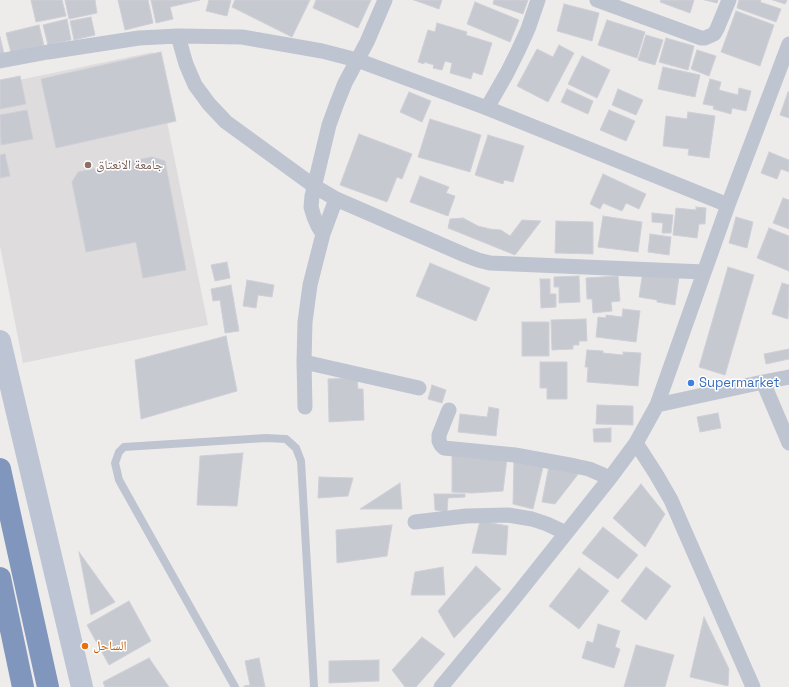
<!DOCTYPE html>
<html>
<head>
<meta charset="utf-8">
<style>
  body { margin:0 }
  canvas { display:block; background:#eeebeb }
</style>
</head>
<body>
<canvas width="789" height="687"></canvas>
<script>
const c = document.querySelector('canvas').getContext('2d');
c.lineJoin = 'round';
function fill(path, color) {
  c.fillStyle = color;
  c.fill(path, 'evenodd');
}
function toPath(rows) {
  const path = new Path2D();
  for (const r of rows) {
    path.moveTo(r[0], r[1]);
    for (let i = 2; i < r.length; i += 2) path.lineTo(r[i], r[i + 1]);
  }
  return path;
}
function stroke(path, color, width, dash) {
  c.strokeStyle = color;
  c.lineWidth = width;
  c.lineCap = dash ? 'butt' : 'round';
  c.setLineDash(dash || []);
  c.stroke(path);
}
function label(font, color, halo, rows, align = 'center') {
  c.font = font + ' "Space Grotesk","Noto Naskh Arabic",sans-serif';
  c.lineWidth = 3;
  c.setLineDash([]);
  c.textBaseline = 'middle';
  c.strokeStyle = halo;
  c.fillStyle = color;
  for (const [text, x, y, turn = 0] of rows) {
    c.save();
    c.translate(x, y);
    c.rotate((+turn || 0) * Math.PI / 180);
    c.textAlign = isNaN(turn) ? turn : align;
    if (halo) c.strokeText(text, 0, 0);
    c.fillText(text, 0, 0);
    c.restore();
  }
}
fill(toPath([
  [153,52,208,325,23,363,0,246,0,84]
]), '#dfdcdd');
const building = toPath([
  [31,0,62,0,66,16,36,22,31,0],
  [65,0,95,0,97,13,69,19,65,0],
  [118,0,148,0,153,23,125,30,118,0],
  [151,0,200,0,170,7,173,19,156,23,151,0],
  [209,0,231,0,227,16,206,11,209,0],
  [235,0,310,0,292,37,232,7,235,0],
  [316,0,371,0,358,28,313,8,316,0],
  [414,0,442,0,439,9,414,0],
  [494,0,528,0,523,14,493,4,494,0],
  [661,0,694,0,690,13,660,2,661,0],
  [705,0,718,0,717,3,705,0],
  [739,0,761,0,760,2,781,9,776,22,737,8,739,0],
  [773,0,787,0,785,4,773,0],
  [475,2,519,20,510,42,467,24,475,2],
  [564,4,599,13,592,41,557,31,564,4],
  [736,11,774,25,760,66,721,52,736,11],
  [91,17,95,35,74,40,70,21,91,17],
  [67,19,71,40,48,45,43,25,67,19],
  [607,20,645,32,637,58,598,45,607,20],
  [437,23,467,32,466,35,492,43,482,75,473,72,471,79,450,73,452,63,445,61,442,70,433,68,434,65,424,62,424,64,418,62,428,30,435,32,437,23],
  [39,25,44,46,11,53,6,33,39,25],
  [646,35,663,40,655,65,638,60,646,35],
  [0,37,4,54,0,55,0,37],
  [666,38,694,46,688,70,659,62,666,38],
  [559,45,574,53,548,102,517,86,537,49,553,57,559,45],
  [697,50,716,56,709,76,691,69,697,50],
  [161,52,176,121,56,148,41,79,161,52],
  [582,56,610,70,597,98,568,84,582,56],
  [663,67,700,75,695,97,658,89,663,67],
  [20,76,26,104,0,109,0,80,20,76],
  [710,79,721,82,719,90,738,95,739,88,751,91,746,111,732,108,731,114,713,109,714,106,703,104,710,79],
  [567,89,593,101,588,114,561,102,567,89],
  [618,89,643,100,636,115,612,105,618,89],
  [409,92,431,101,422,122,400,112,409,92],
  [788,92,789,92,789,118,780,115,788,92],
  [27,110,33,139,1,145,0,115,27,110],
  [609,110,635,121,626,141,600,130,609,110],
  [688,112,715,116,709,158,688,155,689,149,663,146,666,116,687,119,688,112],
  [430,119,481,135,470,172,418,157,430,119],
  [359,134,412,154,402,179,397,177,387,202,340,185,359,134],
  [488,135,524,146,513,182,504,180,503,184,475,175,488,135],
  [769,152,789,160,789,172,781,169,777,179,761,173,769,152],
  [5,154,10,176,0,178,0,155,5,154],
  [152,157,165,161,186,270,143,278,136,242,86,252,72,182,78,172,152,157],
  [603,174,646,194,639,209,626,203,622,211,603,203,600,209,590,204,603,174],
  [420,176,449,187,446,193,455,196,448,216,410,202,420,176],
  [783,198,789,200,789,229,773,223,783,198],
  [696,207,706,208,705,224,699,224,697,238,673,235,676,208,696,210,696,207],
  [652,213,673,215,671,233,662,233,663,223,652,222,652,213],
  [603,216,642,222,638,252,598,247,603,216],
  [736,217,753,222,747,248,729,243,736,217],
  [463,218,478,226,490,229,501,230,510,236,522,220,541,221,515,255,448,228,450,219,463,218],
  [556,221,593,222,593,254,555,253,556,221],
  [769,228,789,236,789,271,757,258,769,228],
  [650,234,671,237,669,255,648,252,650,234],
  [227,262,230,278,215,281,211,265,227,262],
  [430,263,490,288,476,321,416,296,430,263],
  [728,267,754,275,725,375,699,367,728,267],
  [643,271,679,277,675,305,657,302,657,300,639,297,643,271],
  [579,276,580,302,559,303,559,287,554,287,554,277,579,276],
  [618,276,620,301,611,302,612,311,593,313,592,299,587,299,586,278,618,276],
  [540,279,550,279,550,294,556,294,556,307,541,308,540,279],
  [247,280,274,285,272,297,258,295,256,308,243,306,247,280],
  [782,283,789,285,788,319,772,314,782,283],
  [231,285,239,331,225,333,220,300,213,301,211,289,231,285],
  [623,309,640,311,636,342,596,337,598,317,606,318,606,315,622,317,623,309],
  [586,319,587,341,579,341,579,345,573,345,573,349,552,350,551,320,586,319],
  [522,322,549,322,549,356,522,356,522,322],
  [226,336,237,391,141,419,135,360,226,336],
  [789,349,789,359,766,364,764,354,789,349],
  [587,350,603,351,603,353,623,355,623,352,641,353,638,386,587,382,588,367,585,367,587,350],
  [540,362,567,362,567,399,547,399,547,388,540,388,540,362],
  [357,378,358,389,363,389,364,420,329,422,328,379,357,378],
  [432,385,446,390,442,403,428,399,432,385],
  [597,405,633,406,633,425,596,424,597,405],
  [489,407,499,409,496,436,458,432,460,414,487,417,489,407],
  [718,413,721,428,700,432,697,417,718,413],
  [611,428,611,442,594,442,593,429,611,428],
  [243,453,237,506,197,505,200,456,243,453],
  [452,454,507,459,503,491,472,493,452,492,452,454],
  [514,459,544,463,533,509,513,504,514,459],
  [549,466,579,473,555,504,542,502,549,466],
  [319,477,353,478,348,496,318,498,319,477],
  [400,483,402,509,360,509,400,483],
  [641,484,665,514,645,547,613,518,641,484],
  [434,494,465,494,465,497,448,498,447,512,435,510,434,494],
  [480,521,508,526,506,555,472,553,480,521],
  [392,525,387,556,337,563,336,530,392,525],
  [603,527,638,555,618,579,582,553,603,527],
  [79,552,115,602,91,615,79,552],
  [476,566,501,589,454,638,438,611,476,566],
  [443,567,445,595,411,595,415,572,443,567],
  [646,567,671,586,646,620,621,601,646,567],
  [579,568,609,591,579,629,549,606,579,568],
  [129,601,151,641,109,665,87,625,129,601],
  [704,617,729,669,728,686,690,677,704,617],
  [598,624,620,631,615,647,620,649,614,668,582,658,587,641,593,643,598,624],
  [422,637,445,654,416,687,405,687,392,670,422,637],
  [636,645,674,655,665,687,624,687,636,645],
  [149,658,169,687,105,687,103,682,149,658],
  [259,658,265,687,244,687,244,686,250,685,245,661,259,658],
  [379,660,379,681,329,683,329,661,379,660]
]);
fill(building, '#c7c9d1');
stroke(building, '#cfd0d7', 1);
stroke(toPath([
  [235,687,119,480,115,463,119,452,124,447,266,438,286,439,296,448,301,461,314,687]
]), '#bec5d1', 8);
stroke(toPath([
  [597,0,701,38,705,38,714,34,717,29,729,0],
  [178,36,186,64,195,85,209,104,226,122,314,186,336,199,465,255,478,260,490,263,704,272],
  [0,61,48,52,139,38,178,36,242,37,322,51,357,60,487,108,728,205],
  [487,108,507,73,518,51,528,29,538,0],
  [323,234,318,226,314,217,311,207,312,196,329,125,337,103,345,83,367,42,385,0],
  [304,362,419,388],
  [763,382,789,443],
  [657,405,763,382,789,377],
  [305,407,304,362,305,322,310,285,323,234,336,199],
  [449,410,439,435,439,441,441,445,444,448,515,455,575,466,589,469,610,478],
  [636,443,656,474,671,500,753,687],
  [415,522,466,516,508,515,532,519,547,524,566,533],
  [441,687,512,601,610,478,636,443,657,405,728,205,789,44]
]), '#bec5d1', 15);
stroke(toPath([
  [0,341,82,687]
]), '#bdc5d5', 22);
stroke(toPath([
  [0,469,48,687],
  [0,578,23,687]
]), '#8196bc', 22);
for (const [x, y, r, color] of [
  [88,165,4,"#8d6e63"],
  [691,383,4,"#3f7fe0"],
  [85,646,4,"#e8710a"]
]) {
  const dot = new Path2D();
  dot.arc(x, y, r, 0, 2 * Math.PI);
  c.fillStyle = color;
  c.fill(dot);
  stroke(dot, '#fff', 1.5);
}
label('13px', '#785e54', '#fff', [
  ["جامعة الانعتاق",96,165]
], 'left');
label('13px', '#366cbe', '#fff', [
  ["Supermarket",699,383]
], 'left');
label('13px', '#c56008', '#fff', [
  ["الساحل",93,646]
], 'left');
</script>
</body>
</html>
